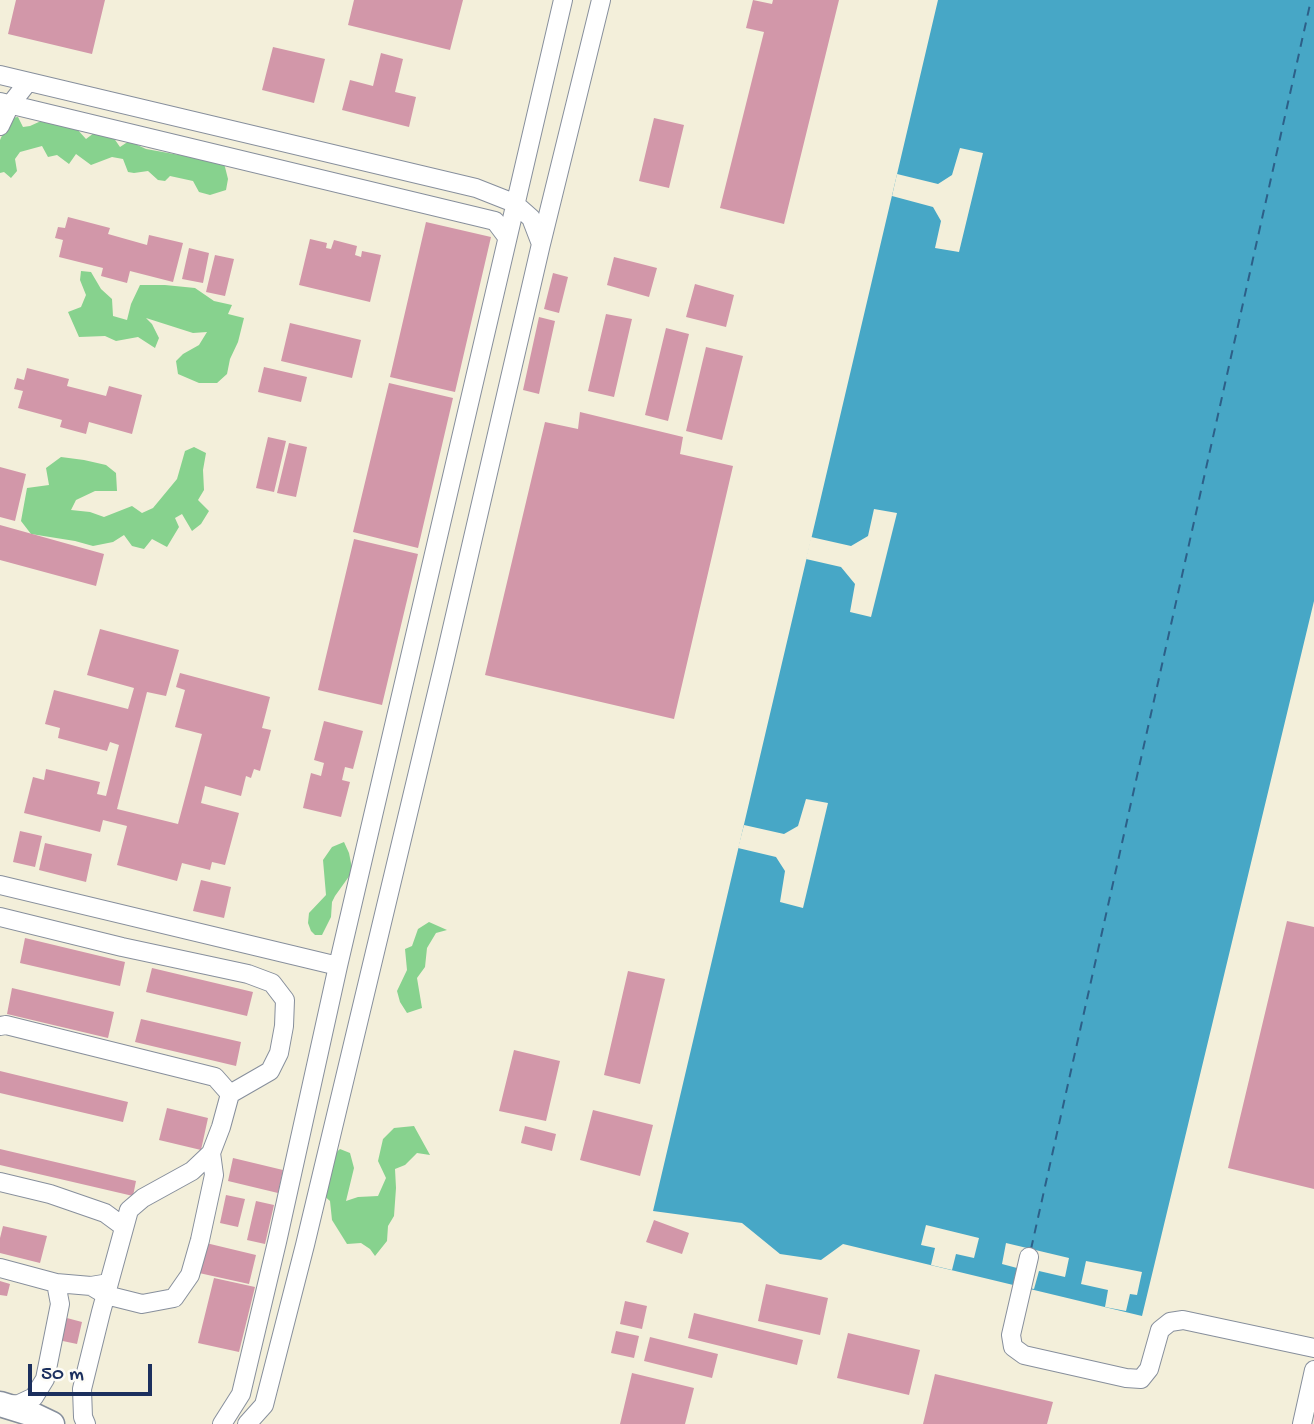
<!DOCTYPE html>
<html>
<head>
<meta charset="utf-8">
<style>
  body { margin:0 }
  #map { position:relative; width:1314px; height:1424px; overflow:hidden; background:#f3efda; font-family:"Gochi Hand",sans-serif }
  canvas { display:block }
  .scale { position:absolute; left:28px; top:1364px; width:124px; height:32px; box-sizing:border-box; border:4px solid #1b2f5e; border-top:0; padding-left:9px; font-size:21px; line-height:24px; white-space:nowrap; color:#1b2f5e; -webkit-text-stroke:5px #fdfcf7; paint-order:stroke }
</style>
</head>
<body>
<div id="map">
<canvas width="1314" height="1424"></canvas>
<div class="scale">50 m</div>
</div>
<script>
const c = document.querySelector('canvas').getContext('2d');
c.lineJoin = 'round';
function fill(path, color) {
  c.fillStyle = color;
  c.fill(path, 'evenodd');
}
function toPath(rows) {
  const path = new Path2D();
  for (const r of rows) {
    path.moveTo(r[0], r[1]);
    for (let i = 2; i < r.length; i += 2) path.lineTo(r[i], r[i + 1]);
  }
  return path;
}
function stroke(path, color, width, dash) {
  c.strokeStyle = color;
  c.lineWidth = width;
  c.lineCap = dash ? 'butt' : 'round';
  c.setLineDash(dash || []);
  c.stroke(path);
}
fill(toPath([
  [18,117,23,127,30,126,41,121,76,128,86,139,94,133,111,134,120,147,129,141,146,149,224,163,228,179,226,190,210,195,199,192,193,181,170,176,165,181,158,180,148,171,134,173,128,172,123,159,112,157,91,165,76,154,69,164,57,155,48,157,42,146,20,152,15,159,17,171,11,178,4,172,0,173,0,140,10,118],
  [81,271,91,272,101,289,112,299,113,316,127,320,131,304,140,285,165,285,195,288,214,301,232,305,228,314,244,318,238,342,230,359,227,374,217,383,199,383,178,374,176,361,183,354,199,345,207,332,193,333,146,318,152,324,159,338,155,348,138,337,116,341,105,336,79,337,68,312,81,307,86,295,80,280],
  [194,447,206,453,203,470,204,490,198,500,209,511,201,524,192,531,182,514,175,518,179,527,167,547,152,539,144,549,132,546,124,535,113,542,93,546,75,541,31,534,21,521,27,488,49,485,46,468,61,457,84,460,106,465,116,473,117,491,95,491,76,500,71,510,90,512,104,517,132,506,142,513,153,508,177,479,185,451],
  [344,842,349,853,352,868,350,875,335,896,332,902,331,917,322,935,315,935,311,931,308,923,309,913,326,895,323,860,332,847],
  [429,922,447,930,436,933,427,948,425,967,417,978,422,1008,407,1013,400,1002,397,991,407,970,405,949,412,946,418,929],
  [414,1126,430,1155,417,1153,405,1165,395,1169,396,1188,394,1216,388,1226,387,1241,375,1256,370,1249,361,1243,347,1244,332,1220,330,1201,322,1194,332,1156,340,1149,350,1153,354,1168,346,1201,358,1197,378,1196,386,1178,378,1161,383,1139,394,1128]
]), '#87d28e');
fill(toPath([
  [938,0,1314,0,1314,601,1142,1316,843,1244,821,1260,780,1254,742,1223,653,1211]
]), '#47a7c6');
fill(toPath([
  [960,148,983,153,959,252,935,248,941,221,933,207,892,196,897,174,938,184,952,175],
  [874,509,897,513,871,617,850,612,855,584,841,567,806,559,811,537,851,546,868,536],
  [806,799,828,803,803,908,780,902,785,871,776,857,738,848,744,825,784,834,798,826],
  [926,1225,979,1238,974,1258,956,1254,952,1270,931,1265,935,1248,921,1245],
  [1006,1243,1069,1258,1065,1277,1039,1271,1034,1289,1013,1284,1017,1268,1002,1264],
  [1086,1261,1142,1272,1137,1295,1130,1294,1126,1311,1105,1307,1108,1290,1081,1284]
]), '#f3efda');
stroke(toPath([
  [1031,1249,1311,0]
]), '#2d5f88', 2, [9, 7]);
fill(toPath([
  [16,0,105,0,92,54,8,34],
  [354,0,463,0,450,50,348,25],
  [753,0,772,4,773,0,839,0,784,224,720,208,764,32,746,28],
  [273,47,325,59,314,103,262,90],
  [381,53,403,59,395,92,416,97,409,127,342,110,350,80,373,86],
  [654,118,684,125,669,188,639,181],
  [68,217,110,228,108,234,147,245,149,235,183,243,173,282,130,271,127,283,101,276,103,268,59,257,63,240,55,238,58,227,65,228],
  [426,222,491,237,455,392,390,377],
  [310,239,327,243,326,248,331,249,334,240,357,246,355,255,361,257,362,251,381,255,370,302,299,285],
  [189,248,209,253,203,283,182,279],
  [215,255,234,259,225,296,206,292],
  [614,257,657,268,649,297,607,285],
  [553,273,568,277,559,313,544,309],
  [695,284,734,295,726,327,686,317],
  [606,314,632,319,614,397,588,391],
  [539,317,555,321,539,394,523,390],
  [290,323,361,340,352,378,281,361],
  [666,328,689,334,668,421,645,415],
  [706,347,743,356,722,440,686,431],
  [264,367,307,377,301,402,258,392],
  [27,368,69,379,67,386,106,396,109,386,142,395,132,434,89,422,86,434,60,427,62,420,18,408,23,391,14,389,17,378,24,380],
  [389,383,453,398,418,548,353,532],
  [580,412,683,437,680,454,733,466,674,719,485,675,545,422,578,429],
  [268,437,286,441,274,492,256,488],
  [289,443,307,447,296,497,277,493],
  [0,467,26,474,15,521,0,517],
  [0,525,104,554,96,586,0,560],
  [354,539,418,554,382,705,318,690],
  [100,629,179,650,166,696,147,692,117,809,178,824,202,734,175,727,185,690,176,687,180,673,270,697,262,728,271,730,260,771,254,769,251,778,246,776,241,796,205,786,201,803,239,813,225,865,212,862,210,870,182,863,177,881,117,865,127,826,103,820,100,832,24,813,33,777,44,780,46,769,100,782,97,794,106,796,119,745,110,742,107,751,58,738,60,728,45,724,54,690,128,709,134,688,87,675],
  [324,721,363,731,353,769,345,767,342,780,350,782,341,817,303,808,311,773,321,776,324,763,314,760],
  [20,831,42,836,35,867,13,862],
  [45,843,92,854,86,882,39,870],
  [201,880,231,887,224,918,193,911],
  [1287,921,1314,927,1314,1189,1228,1168],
  [25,938,125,962,120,986,20,963],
  [152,968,253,992,247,1016,146,992],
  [628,971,665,979,640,1084,604,1075],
  [12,988,114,1012,108,1038,7,1014],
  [141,1019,241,1042,236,1066,135,1042],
  [514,1050,560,1061,546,1121,499,1111],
  [0,1071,128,1102,123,1122,0,1093],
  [167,1108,208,1118,201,1150,159,1140],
  [593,1110,653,1125,640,1176,580,1160],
  [525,1126,556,1134,552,1151,521,1143],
  [0,1149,136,1181,133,1196,0,1165],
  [233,1158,283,1170,278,1193,228,1181],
  [226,1195,245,1199,238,1227,220,1223],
  [256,1201,274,1205,265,1244,247,1240],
  [654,1220,689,1233,682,1254,646,1242],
  [3,1226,47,1236,40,1263,0,1253,0,1238],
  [206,1243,256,1255,249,1284,199,1273],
  [214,1278,255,1287,239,1352,198,1343],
  [0,1281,10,1284,7,1296,0,1295],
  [766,1284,828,1298,820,1335,758,1321],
  [625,1301,647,1306,642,1329,620,1324],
  [694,1313,803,1340,797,1365,688,1338],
  [63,1317,82,1322,77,1344,58,1340],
  [616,1331,639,1336,634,1358,611,1353],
  [848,1333,920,1350,909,1395,837,1378],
  [650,1337,718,1354,712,1378,644,1361],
  [632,1373,694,1388,685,1424,620,1424],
  [935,1374,1053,1402,1047,1424,923,1424]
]), '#d297a9');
const minor = toPath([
  [0,75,476,188,514,203,531,218,541,244,444,663,305,1245,264,1405,247,1424],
  [0,102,495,221,507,237],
  [0,126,10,105,28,82],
  [541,244,601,0],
  [0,885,338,966,563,0],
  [0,917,122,947,248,974,272,983,285,1000,284,1026,279,1053,270,1071,230,1094,221,1127,211,1153,192,1171,143,1198,129,1210,101,1312,82,1389,83,1417,86,1424],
  [0,1026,6,1025,215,1077,230,1094],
  [0,1182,50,1194,105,1213,124,1227],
  [1029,1257,1011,1335,1013,1347,1024,1355,1126,1378,1141,1379,1149,1369,1160,1330,1170,1322,1183,1320,1314,1348],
  [0,1268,56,1283,91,1286,103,1284],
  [91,1286,106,1295,142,1304,174,1298,190,1275,200,1240,214,1175,211,1153],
  [4,1405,19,1404,34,1397,45,1379,60,1304,56,1283],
  [222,1424,241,1394,277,1242,338,966],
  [1302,1424,1314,1370]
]);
const highway = toPath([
  [0,1404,29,1413,52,1424]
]);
stroke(minor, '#878f9c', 20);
stroke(highway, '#878f9c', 27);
stroke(minor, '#fff', 18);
stroke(highway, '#fff', 24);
</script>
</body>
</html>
